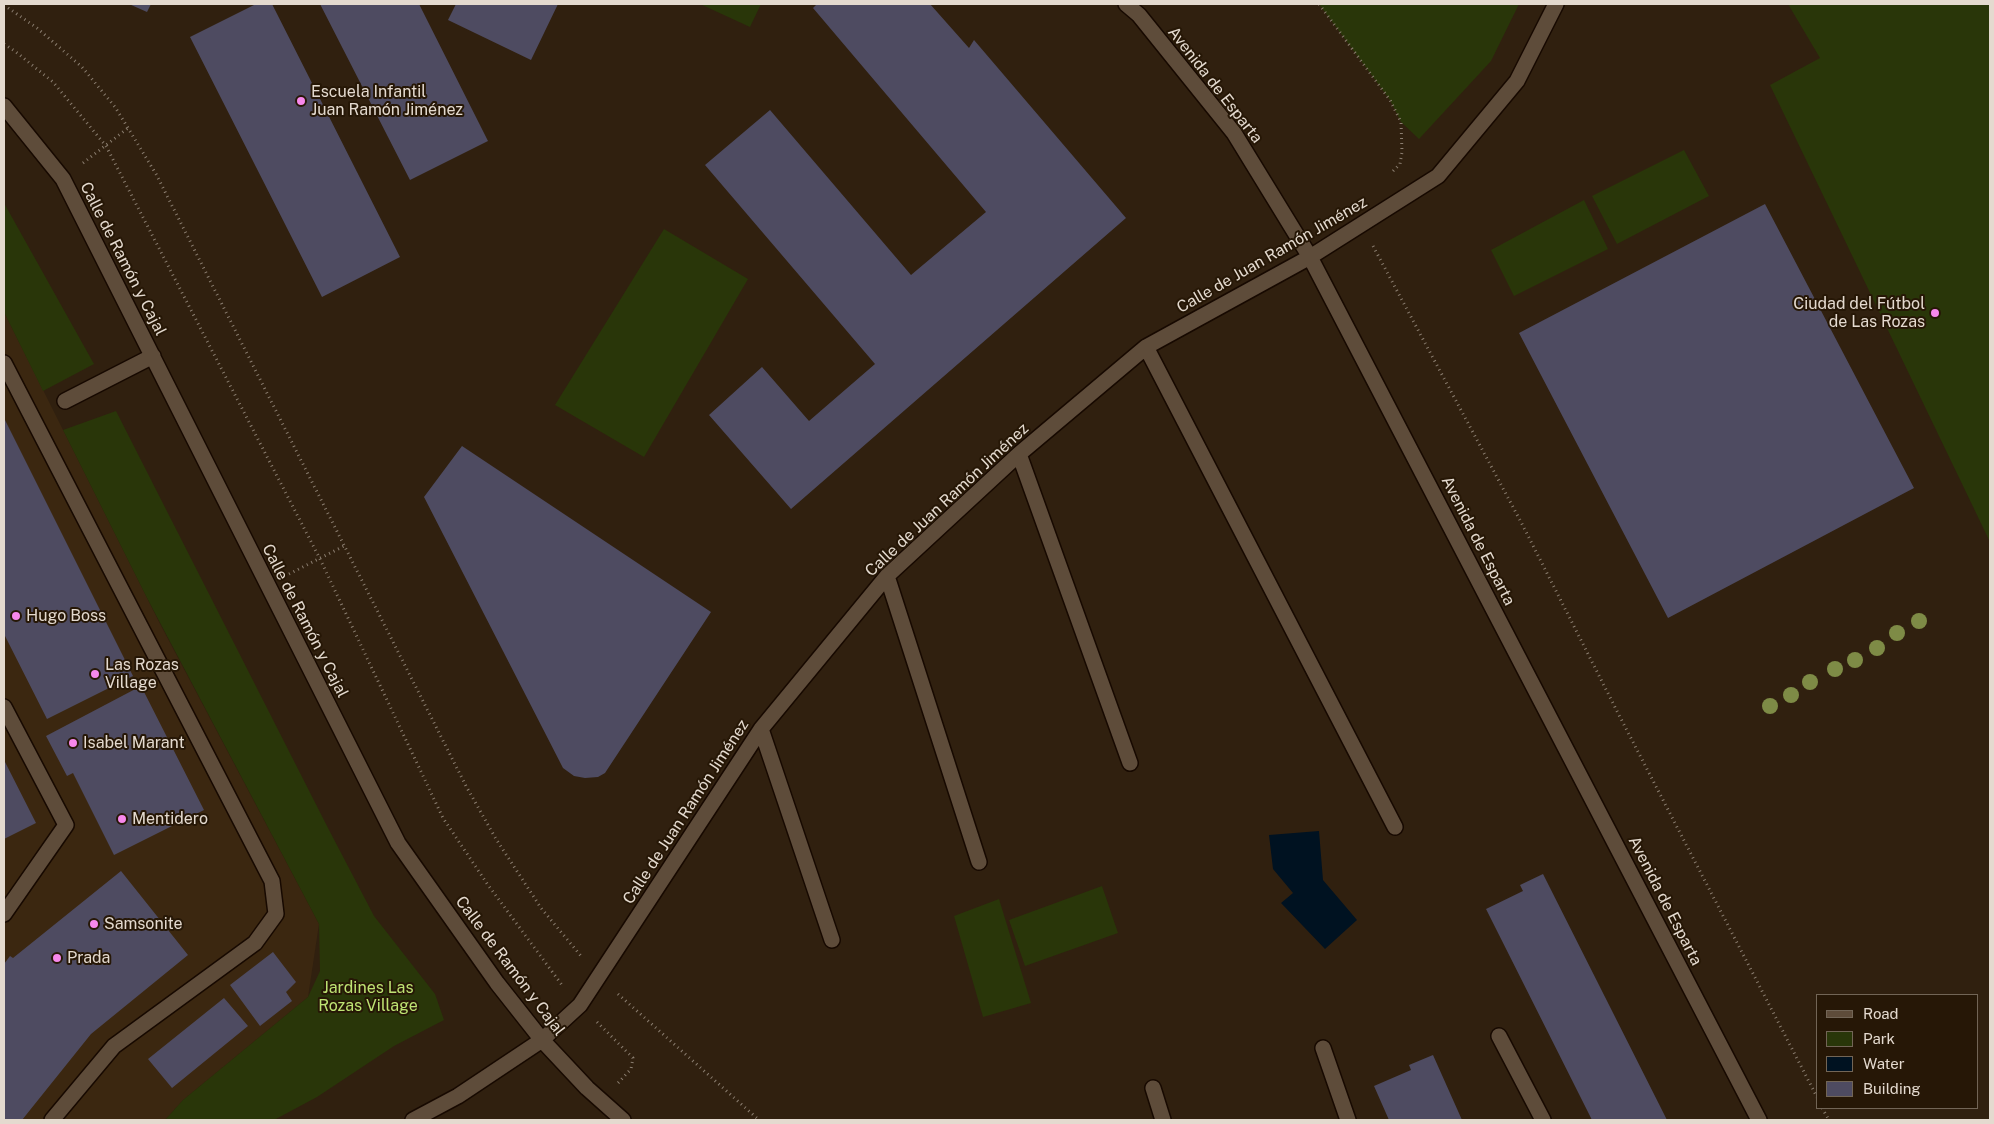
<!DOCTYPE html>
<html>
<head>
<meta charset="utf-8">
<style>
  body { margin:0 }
  #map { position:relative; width:1994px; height:1124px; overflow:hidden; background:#30200f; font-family:"Public Sans",sans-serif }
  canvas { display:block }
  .frame { position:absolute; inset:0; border:5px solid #e4dacf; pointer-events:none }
  .legend { position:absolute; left:1816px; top:994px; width:162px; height:115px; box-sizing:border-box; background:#261706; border:1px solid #726556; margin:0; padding:6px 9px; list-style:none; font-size:15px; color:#e4dacf }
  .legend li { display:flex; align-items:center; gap:10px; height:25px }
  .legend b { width:25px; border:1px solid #726556 }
</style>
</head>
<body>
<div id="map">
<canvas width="1994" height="1124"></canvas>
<div class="frame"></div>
<ul class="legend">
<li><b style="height:6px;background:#5e4c3a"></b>Road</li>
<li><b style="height:14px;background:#293609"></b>Park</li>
<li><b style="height:14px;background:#001221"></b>Water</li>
<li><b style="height:14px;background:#4e4b61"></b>Building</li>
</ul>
</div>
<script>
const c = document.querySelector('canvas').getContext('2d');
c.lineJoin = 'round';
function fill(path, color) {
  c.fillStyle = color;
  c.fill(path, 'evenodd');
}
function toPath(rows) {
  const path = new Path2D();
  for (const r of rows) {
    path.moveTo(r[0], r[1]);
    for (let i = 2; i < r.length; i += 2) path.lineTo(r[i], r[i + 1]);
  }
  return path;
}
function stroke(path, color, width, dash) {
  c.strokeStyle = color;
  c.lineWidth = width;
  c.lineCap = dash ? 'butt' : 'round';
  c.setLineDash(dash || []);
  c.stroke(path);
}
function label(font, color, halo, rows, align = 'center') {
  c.font = font + ' "Public Sans",sans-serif';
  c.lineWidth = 4;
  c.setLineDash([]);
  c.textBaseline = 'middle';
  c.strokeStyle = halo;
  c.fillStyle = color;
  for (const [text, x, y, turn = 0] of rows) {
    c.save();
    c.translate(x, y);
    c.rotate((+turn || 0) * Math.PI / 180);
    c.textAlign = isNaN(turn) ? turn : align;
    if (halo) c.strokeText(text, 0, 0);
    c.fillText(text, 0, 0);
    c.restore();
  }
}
fill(toPath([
  [4,312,159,622,319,924,308,997,183,1100,165,1120,4,1120]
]), '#3b2710');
fill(toPath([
  [700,4,761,4,750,27],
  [1319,4,1519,4,1491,61,1419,139,1401,122,1390,100],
  [1788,4,1990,4,1990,542,1770,85,1820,58],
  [1684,150,1709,196,1617,244,1592,196],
  [1584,200,1608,249,1514,296,1491,250],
  [4,203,94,364,43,391,4,312],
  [664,229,748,279,644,457,555,405],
  [116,411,328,828,374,916,435,994,444,1020,394,1046,317,1097,274,1120,165,1120,183,1100,308,997,320,971,319,924,147,598,63,430],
  [1102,886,1118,933,1025,966,1009,920],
  [999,899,1031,1003,983,1017,954,916]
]), '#293609');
fill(toPath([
  [1319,831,1323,880,1357,920,1325,949,1281,903,1293,893,1273,869,1269,835]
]), '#001221');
fill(toPath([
  [129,4,151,4,147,12],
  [256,4,272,4,400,257,322,297,190,37],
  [320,4,419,4,488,141,410,180],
  [456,4,558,4,531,60,448,20],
  [817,4,930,4,969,48,974,40,1126,218,791,509,709,415,762,367,809,421,875,364,705,165,770,110,911,275,986,212,813,8],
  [1765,204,1914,488,1668,618,1519,333],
  [4,418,133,676,47,719,4,634],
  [462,446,711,612,605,773,598,777,585,778,574,776,563,768,424,497],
  [141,686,204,810,114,855,73,773,67,776,46,736],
  [4,760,36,823,4,839],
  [121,871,188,955,91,1034,22,1120,4,1120,4,964,10,956,13,958],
  [1543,874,1667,1120,1592,1120,1486,909,1523,891,1520,885],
  [273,952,296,982,286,992,292,1001,260,1026,230,985],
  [224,998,248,1026,172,1088,148,1059],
  [1433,1055,1462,1120,1389,1120,1374,1086,1411,1070,1409,1065]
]), '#4e4b61');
const minor = toPath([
  [1126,4,1139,15,1234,133,1310,257,1759,1120],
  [4,106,63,179,398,843,497,983,542,1040,587,1088,623,1120],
  [1146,347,1395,827],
  [4,363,272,881,276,914,255,943,114,1046,52,1120],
  [65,401,153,356],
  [1019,454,1130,763],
  [887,576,979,862],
  [4,707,66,825,4,914],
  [761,729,832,940],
  [1499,1036,1543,1120],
  [1323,1048,1348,1120],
  [1153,1088,1163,1120],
  [413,1120,458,1096,542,1040,580,1005,761,729,887,576,1019,454,1146,347,1310,257,1438,176,1517,81,1556,4]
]);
stroke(minor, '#170900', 18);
stroke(toPath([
  [1319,4,1390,100,1401,122,1402,152,1400,164,1392,172],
  [4,5,37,28,82,67,115,107,128,128,156,174,466,786,496,839,541,908,581,956],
  [4,44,16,52,53,82,106,146,320,559,443,818,488,885,562,985],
  [83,163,128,128],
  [1373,246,1521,522,1620,717,1818,1099],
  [289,574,344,546],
  [618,994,759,1120],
  [597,1022,633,1058,631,1069,618,1083],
  [1822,1108,1829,1120]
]), '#8b7e70', 3, [1, 4]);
stroke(minor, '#5e4c3a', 15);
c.fillStyle = '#7e8b46';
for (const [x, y] of [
  [1919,621],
  [1897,633],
  [1877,648],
  [1855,660],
  [1835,669],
  [1810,682],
  [1791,695],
  [1770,706]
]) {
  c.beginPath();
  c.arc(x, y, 8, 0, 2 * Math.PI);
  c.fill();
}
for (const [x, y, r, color] of [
  [301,101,5,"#f788ec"],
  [1935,313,5,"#f788ec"],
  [16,616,5,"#f788ec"],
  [95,674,5,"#f788ec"],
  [73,743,5,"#f788ec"],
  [122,819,5,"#f788ec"],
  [94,924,5,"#f788ec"],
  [57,958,5,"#f788ec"]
]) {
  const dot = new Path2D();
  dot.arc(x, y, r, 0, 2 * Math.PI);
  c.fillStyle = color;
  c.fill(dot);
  stroke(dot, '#261706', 2);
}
label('16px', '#e4dacf', '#261706', [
  ["Avenida de Esparta",1215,85,52],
  ["Calle de Juan Ramón Jiménez",1272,255,-30],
  ["Calle de Ramón y Cajal",123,259,63],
  ["Calle de Juan Ramón Jiménez",947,500,-43],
  ["Avenida de Esparta",1478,541,63],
  ["Calle de Ramón y Cajal",305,621,63],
  ["Calle de Juan Ramón Jiménez",686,812,-57],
  ["Avenida de Esparta",1665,901,63],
  ["Calle de Ramón y Cajal",510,966,53]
]);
label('16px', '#e4dacf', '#261706', [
  ["Escuela Infantil",311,92],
  ["Juan Ramón Jiménez",311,110],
  ["Ciudad del Fútbol",1925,304,"right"],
  ["de Las Rozas",1925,322,"right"],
  ["Hugo Boss",26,616],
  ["Las Rozas",105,665],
  ["Village",105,683],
  ["Isabel Marant",83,743],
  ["Mentidero",132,819],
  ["Samsonite",104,924],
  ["Prada",67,958]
], 'left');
label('16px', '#bee373', '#261706', [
  ["Jardines Las",368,988],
  ["Rozas Village",368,1006]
]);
</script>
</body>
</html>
